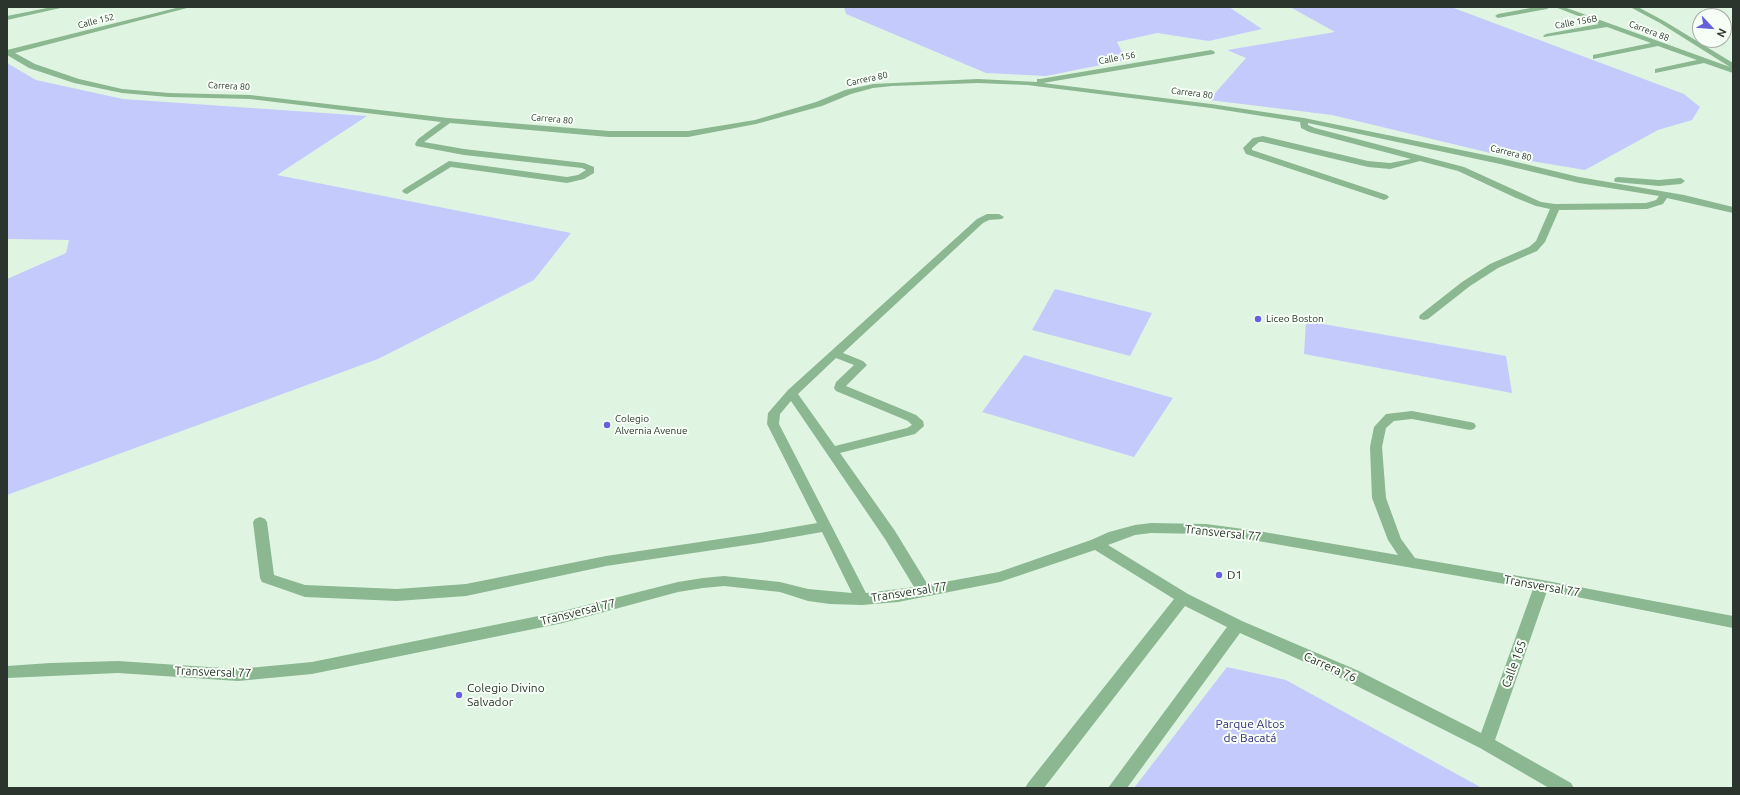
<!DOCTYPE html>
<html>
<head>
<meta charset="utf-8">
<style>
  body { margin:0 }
  #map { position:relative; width:1740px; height:795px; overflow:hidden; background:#dff5e2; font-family:Ubuntu,sans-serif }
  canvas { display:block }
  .frame { position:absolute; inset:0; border:8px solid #2c352d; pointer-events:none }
  .north { position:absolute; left:1692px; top:8px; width:40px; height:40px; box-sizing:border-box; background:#f6fef6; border:1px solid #a5aea6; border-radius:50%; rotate:116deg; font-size:11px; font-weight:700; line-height:16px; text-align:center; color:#2c352d }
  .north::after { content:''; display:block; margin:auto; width:14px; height:18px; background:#6661da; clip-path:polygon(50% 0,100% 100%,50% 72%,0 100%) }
</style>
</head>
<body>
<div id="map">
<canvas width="1740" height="795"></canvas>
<div class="frame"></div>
<div class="north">N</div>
</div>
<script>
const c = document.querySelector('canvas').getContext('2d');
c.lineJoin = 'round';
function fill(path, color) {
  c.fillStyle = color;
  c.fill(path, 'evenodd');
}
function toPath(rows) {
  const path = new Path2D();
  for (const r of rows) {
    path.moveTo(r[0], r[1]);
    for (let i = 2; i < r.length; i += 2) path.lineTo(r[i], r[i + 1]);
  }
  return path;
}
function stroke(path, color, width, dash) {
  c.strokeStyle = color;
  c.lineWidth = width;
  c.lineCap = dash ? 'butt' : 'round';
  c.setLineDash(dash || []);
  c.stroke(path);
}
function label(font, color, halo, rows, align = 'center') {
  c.font = font + ' Ubuntu,sans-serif';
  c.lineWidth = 4;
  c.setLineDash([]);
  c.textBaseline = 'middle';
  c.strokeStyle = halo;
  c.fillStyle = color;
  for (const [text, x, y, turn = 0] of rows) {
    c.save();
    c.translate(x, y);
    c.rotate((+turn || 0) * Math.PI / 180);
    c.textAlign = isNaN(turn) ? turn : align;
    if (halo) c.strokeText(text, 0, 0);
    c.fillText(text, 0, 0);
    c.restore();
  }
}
fill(toPath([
  [844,7,1229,7,1262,29,1209,41,1157,33,1117,42,1126,60,1046,76,986,73,846,14],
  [1290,7,1451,7,1684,94,1700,107,1692,120,1658,130,1585,170,1507,157,1332,115,1209,100,1246,58,1227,50,1335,32],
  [7,63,36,80,123,99,367,116,277,175,571,233,534,280,378,359,7,495,7,279,66,253,69,240,7,239],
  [1055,289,1152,313,1130,356,1032,330],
  [1306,321,1506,356,1512,393,1304,354],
  [1024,355,1173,398,1134,457,982,412],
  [1227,667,1286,680,1482,788,1134,788]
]), '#c5cafd');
fill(toPath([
  [52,7,65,7,7,20,7,16,52,7],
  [180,7,191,7,15,53,35,64,79,79,122,89,169,93,250,95,448,118,609,131,688,131,755,120,816,102,845,90,873,84,978,79,1037,82,1037,79,1040,79,1211,50,1215,52,1214,54,1043,83,1211,104,1304,118,1500,158,1579,177,1684,195,1733,207,1733,213,1667,198,1663,204,1647,209,1559,210,1545,242,1537,251,1498,268,1470,286,1428,319,1424,320,1420,319,1419,317,1420,315,1462,282,1490,264,1529,247,1536,241,1550,209,1536,206,1516,198,1458,171,1420,161,1390,169,1368,167,1263,142,1259,142,1252,148,1252,150,1387,195,1389,197,1387,199,1384,200,1246,154,1243,148,1253,138,1263,136,1368,161,1390,163,1411,159,1309,132,1301,128,1300,122,1211,108,1027,85,978,83,892,86,873,88,851,94,822,106,756,124,688,137,609,137,450,123,424,142,464,149,584,163,594,167,594,173,584,179,567,183,451,167,407,194,404,193,402,191,404,189,449,161,567,177,578,175,586,170,582,168,464,155,416,146,415,144,418,139,441,122,250,99,169,97,122,93,74,83,29,68,7,55,7,50,180,7],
  [1308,123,1500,164,1579,183,1659,196,1656,200,1646,203,1555,204,1541,202,1464,167,1315,128,1308,125,1308,123],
  [1536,7,1550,7,1547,9,1498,18,1495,16,1498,14,1536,7],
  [1555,7,1564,7,1730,67,1660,23,1630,7,1638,7,1664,21,1733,63,1733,68,1731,68,1733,68,1733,73,1704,63,1655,73,1655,69,1697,60,1658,46,1593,59,1593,55,1651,43,1607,27,1544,37,1543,36,1546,34,1599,24,1555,7],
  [1618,177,1659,180,1681,178,1685,181,1681,184,1659,186,1615,182,1614,180,1615,178,1618,177],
  [987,214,999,214,1004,217,1002,219,989,220,983,223,843,353,863,361,867,365,846,386,916,415,923,421,924,426,915,434,840,453,895,531,928,585,999,572,1091,540,1109,532,1135,525,1151,523,1206,524,1258,531,1398,555,1388,540,1372,498,1370,447,1374,427,1386,414,1412,411,1470,422,1474,423,1476,426,1474,429,1470,430,1412,419,1394,421,1386,428,1382,447,1386,498,1401,539,1415,558,1542,580,1733,616,1733,628,1547,591,1495,740,1571,783,1574,788,1549,788,1480,748,1347,681,1240,633,1127,788,1108,788,1227,627,1185,606,1044,788,1025,788,1028,783,1174,599,1095,550,1000,582,898,602,862,605,830,604,808,601,780,592,724,586,703,588,678,592,563,623,312,674,238,681,118,673,7,678,7,666,50,663,118,661,238,669,312,662,563,611,678,582,703,578,724,576,780,582,808,589,852,593,822,532,760,543,606,566,466,596,397,601,305,597,262,582,260,578,253,522,255,519,260,517,265,519,267,522,274,575,305,585,397,589,466,584,606,556,760,533,817,523,767,424,768,413,788,390,977,219,987,214],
  [836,358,854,365,836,382,834,388,836,391,908,421,912,425,907,428,835,446,798,394,836,358],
  [791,401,885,539,914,587,866,593,779,424,780,414,791,401],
  [1151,533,1206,534,1258,541,1533,589,1481,733,1359,671,1242,621,1188,594,1108,545,1135,535,1151,533]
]), '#8bb791');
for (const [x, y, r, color] of [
  [1258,319,4,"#6661da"],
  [607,425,4,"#6661da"],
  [1219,575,4,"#6661da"],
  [459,695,4,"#6661da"]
]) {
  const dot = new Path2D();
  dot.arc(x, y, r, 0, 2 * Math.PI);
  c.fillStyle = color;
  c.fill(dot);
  stroke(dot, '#f6fef6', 1.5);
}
label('9px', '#2c352d', '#f6fef6', [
  ["Calle 152",96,21,-14],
  ["Calle 156B",1576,22,-10],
  ["Carrera 88",1649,31,21],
  ["Calle 156",1117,58,-10],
  ["Carrera 80",867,79,-12],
  ["Carrera 80",229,86,3],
  ["Carrera 80",1192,93,7],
  ["Carrera 80",552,119,5],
  ["Carrera 80",1511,153,14]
]);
label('10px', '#2c352d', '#f6fef6', [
  ["Liceo Boston",1266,319],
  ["Colegio",615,419],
  ["Alvernia Avenue",615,431]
], 'left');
label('12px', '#2c352d', '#f6fef6', [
  ["Transversal 77",1223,533,6],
  ["Transversal 77",1542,586,10],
  ["Transversal 77",909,592,-9],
  ["Transversal 77",578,612,-14],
  ["Calle 165",1514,664,-70],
  ["Carrera 76",1330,667,24],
  ["Transversal 77",213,672,2]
]);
label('12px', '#2c352d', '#f6fef6', [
  ["D1",1227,575],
  ["Colegio Divino",467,688],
  ["Salvador",467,702]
], 'left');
label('12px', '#342f7d', '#f6fef6', [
  ["Parque Altos",1250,724],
  ["de Bacatá",1250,738]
]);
</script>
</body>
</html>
